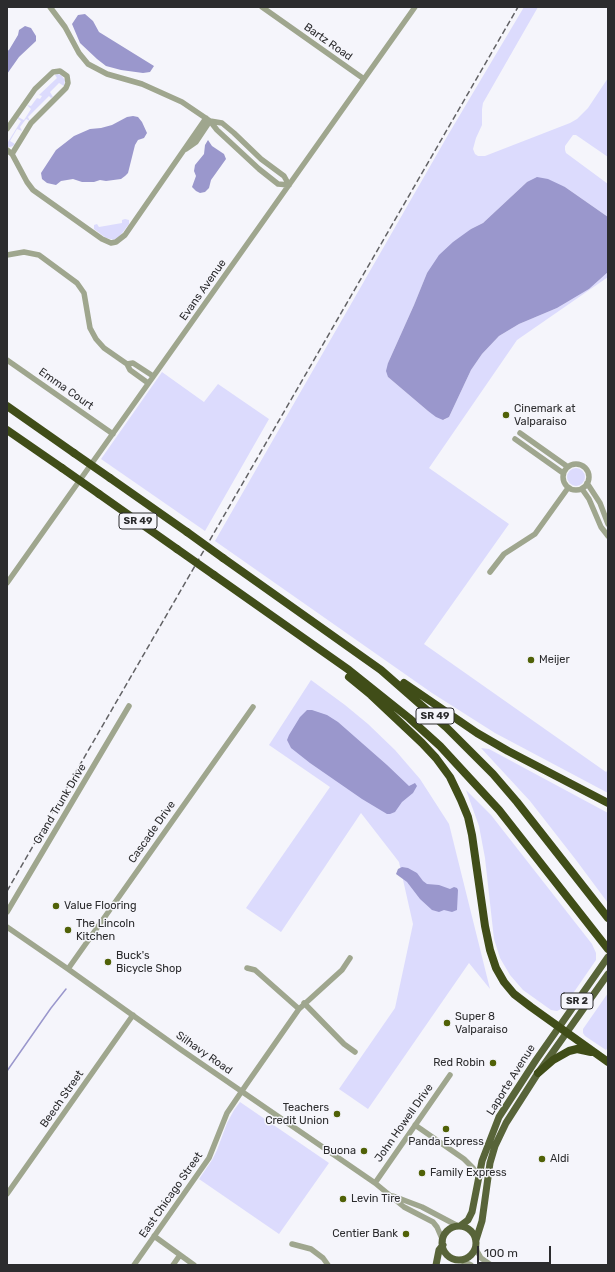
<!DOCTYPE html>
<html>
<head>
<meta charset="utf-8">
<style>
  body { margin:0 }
  #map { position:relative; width:615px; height:1272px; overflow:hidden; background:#f5f5fb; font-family:Rubik,sans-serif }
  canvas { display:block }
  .frame { position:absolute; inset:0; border:8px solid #2c2c2e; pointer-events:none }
  .scale { position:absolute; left:477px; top:1246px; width:74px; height:18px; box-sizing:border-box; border:2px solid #2c2c2e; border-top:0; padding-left:5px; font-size:12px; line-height:14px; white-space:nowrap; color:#2c2c2e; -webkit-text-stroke:3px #f5f5fb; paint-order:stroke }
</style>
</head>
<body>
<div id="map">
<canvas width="615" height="1272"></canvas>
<div class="frame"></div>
<div class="scale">100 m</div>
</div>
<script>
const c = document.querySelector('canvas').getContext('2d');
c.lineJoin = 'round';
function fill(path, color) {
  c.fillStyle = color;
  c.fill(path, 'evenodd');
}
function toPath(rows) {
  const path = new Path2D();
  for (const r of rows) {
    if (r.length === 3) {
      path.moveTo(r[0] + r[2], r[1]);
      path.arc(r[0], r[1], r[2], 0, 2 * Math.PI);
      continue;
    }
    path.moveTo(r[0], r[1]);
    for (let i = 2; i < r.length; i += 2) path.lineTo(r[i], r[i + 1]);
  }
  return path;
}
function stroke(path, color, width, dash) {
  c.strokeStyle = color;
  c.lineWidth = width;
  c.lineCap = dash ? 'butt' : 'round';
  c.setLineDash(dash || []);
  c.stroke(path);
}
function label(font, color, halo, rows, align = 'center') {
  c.font = font + ' Rubik,sans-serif';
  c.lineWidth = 3;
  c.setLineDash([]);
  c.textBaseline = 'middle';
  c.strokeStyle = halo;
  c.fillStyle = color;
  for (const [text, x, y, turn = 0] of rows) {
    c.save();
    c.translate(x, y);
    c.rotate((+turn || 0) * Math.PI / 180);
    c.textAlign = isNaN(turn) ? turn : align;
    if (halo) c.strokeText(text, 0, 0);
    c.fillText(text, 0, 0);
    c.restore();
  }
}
fill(toPath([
  [524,7,538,7,483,103,482,109,482,125,476,138,473,149,475,154,478,156,485,156,570,123,577,119,588,108,608,78,608,157,576,135,573,135,565,146,565,150,566,153,608,184,608,217,565,187,527,182,483,223,471,229,427,273,414,305,388,363,388,377,428,411,444,420,449,417,471,370,482,354,499,336,519,324,557,308,589,289,608,272,608,277,517,340,429,468,509,524,424,644,606,772,608,770,608,793,495,733,432,693,215,541,448,135],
  [58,74,61,75,65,80,64,86,59,83,50,92,53,97,51,98,49,96,28,117,30,121,26,119,20,127,22,131,17,129,10,141,15,144,13,146,10,147,7,147,7,141,8,142,21,121,18,119,18,117,24,120,31,109,27,105,31,106,37,98,40,99,42,96,39,95,57,78,55,75],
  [125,219,129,220,129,224,120,236,115,240,106,238,94,229,94,225,97,224,99,227,122,223,122,220],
  [162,372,204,402,218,384,269,419,205,531,101,459],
  [576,477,9],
  [311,680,345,705,368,724,395,750,420,779,449,824,490,989,469,963,368,1109,339,1089,395,1008,413,924,399,862,361,813,281,932,246,908,330,787,269,745],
  [481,748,489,749,608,813,608,903,576,860,530,801],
  [466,790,491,815,592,944,596,953,596,960,563,1008,557,1011,551,1010,523,990,510,975,500,958,494,939,485,858,479,826],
  [608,993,608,1047,606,1050,585,1036,583,1033,583,1029],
  [240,1102,329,1163,279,1234,199,1179,212,1160,217,1150,227,1123,234,1110]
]), '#dcdbfd');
fill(toPath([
  [85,14,93,21,99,32,154,66,150,72,143,73,121,70,106,66,97,59,80,43,72,24,78,15],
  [25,26,31,28,36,36,36,41,19,57,7,74,7,51,9,50,18,35,19,30],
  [133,116,138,117,142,122,147,133,144,138,138,140,135,145,128,173,125,176,121,179,106,181,100,180,94,182,82,182,73,179,61,181,56,185,47,183,42,179,41,173,56,150,74,136,90,129,101,128,112,125,127,117],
  [208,140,212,146,224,154,226,159,211,180,209,188,205,192,200,193,196,191,192,187,196,176,194,171,195,165,204,154,205,145],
  [537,177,548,179,565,187,608,217,608,272,589,289,557,308,519,324,499,336,482,354,471,370,449,417,443,420,436,417,428,411,388,377,386,371,388,363,414,305,427,273,439,255,453,242,471,229,483,223,527,182],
  [307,710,312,710,327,715,338,722,387,765,409,786,415,783,417,786,413,793,402,802,395,812,390,814,387,814,362,799,310,763,291,748,287,740,289,735,300,717],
  [402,867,408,868,417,873,423,881,427,884,439,885,450,889,454,887,457,888,458,890,457,910,452,912,444,910,439,912,432,910,420,899,407,882,396,874,398,869]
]), '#9a97cc');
stroke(toPath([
  [7,1071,51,1008,66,989]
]), '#9a97cc', 1.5);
stroke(toPath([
  [50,7,65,27,79,53,88,64,107,74,142,84,182,102,210,121,217,130,259,169,278,184,289,185],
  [262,7,364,79],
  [210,121,222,123,234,133,261,159,284,176,289,185],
  [7,129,35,89,53,72,60,71,67,76,68,83,66,88,31,123,12,154],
  [186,149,196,142,210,121],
  [7,150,12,154,27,182,33,190,102,239,111,243,116,242,125,235,206,118],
  [7,255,24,252,39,255,77,283,84,293,90,328,96,339,104,348,127,364,130,370,148,383],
  [7,360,113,434],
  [127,364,133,363,153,376],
  [520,433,568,467],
  [515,439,563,473],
  [576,477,13],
  [587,483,600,503,608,524],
  [582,489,589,499,601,527,608,536],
  [490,572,504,554,535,534,568,488],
  [7,583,415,7],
  [7,912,129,706],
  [7,927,68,969,180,1049,375,1183,404,1207,433,1222,437,1227,443,1241],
  [247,968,255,970,299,1009],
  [68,969,253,707],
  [304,1003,344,1044,355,1052],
  [415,1125,464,1159,473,1168,479,1177],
  [375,1183,450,1075],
  [7,1194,133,1015],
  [393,1196,422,1207,458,1226],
  [154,1236,194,1265],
  [476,1243,477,1251,481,1258,491,1265],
  [292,1244,311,1249,323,1258,328,1265],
  [460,1260,471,1265],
  [134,1265,209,1158,227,1113,246,1085,299,1009,342,970,350,958],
  [173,1265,180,1255]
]), '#9fa68e', 5.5);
stroke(toPath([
  [460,1226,468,1220,472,1212,482,1161,499,1117,536,1060,608,957],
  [459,1243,17],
  [476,1240,482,1221,490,1163,495,1146,506,1123,538,1073,608,974],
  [436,1265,439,1250,443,1245]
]), '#586439', 7);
stroke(toPath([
  [7,406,74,453],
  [7,430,62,468],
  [110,478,187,532],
  [99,494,177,549],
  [223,558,381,670,446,727,493,774,517,802,608,918],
  [214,575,349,670,409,718,440,746,499,810,608,949],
  [349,677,371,695,422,743,436,758,450,777,461,800,468,817,472,835,485,926,490,950,496,968,504,982,514,994,531,1007,608,1062],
  [404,683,477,733,508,751,608,803],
  [538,1073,553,1060,569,1051,577,1049,591,1052]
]), '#404d18', 8);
stroke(toPath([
  [7,891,518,7]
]), '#626265', 1.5, [6, 3]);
stroke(toPath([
  [74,453,110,478],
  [62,468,99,494],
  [187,532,223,558],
  [177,549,214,575]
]), '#404d18', 8);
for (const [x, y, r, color] of [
  [506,415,4,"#506107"],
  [531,660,4,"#506107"],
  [56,906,4,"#506107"],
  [68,930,4,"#506107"],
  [108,962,4,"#506107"],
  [447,1023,4,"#506107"],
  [493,1063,4,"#506107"],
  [337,1114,4,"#506107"],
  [446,1129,4,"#506107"],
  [364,1151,4,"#506107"],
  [542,1159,4,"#506107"],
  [422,1173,4,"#506107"],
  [343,1199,4,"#506107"],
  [406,1234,4,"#506107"]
]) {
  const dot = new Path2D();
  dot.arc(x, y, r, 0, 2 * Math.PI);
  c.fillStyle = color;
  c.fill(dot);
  stroke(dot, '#f5f5fb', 1.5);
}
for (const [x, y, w] of [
  [138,521,38],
  [435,716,38],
  [577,1001,32]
]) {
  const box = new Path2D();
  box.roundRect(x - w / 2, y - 8, w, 16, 3);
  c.fillStyle = '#f5f5fb';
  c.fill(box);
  stroke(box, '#2c2c2e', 1);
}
label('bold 10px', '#2c2c2e', null, [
  ["SR 49",138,521],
  ["SR 49",435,716],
  ["SR 2",577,1001]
]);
label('11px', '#2c2c2e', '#f5f5fb', [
  ["Bartz Road",328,42,35],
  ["Evans Avenue",203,290,-55],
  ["Emma Court",66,389,35],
  ["Grand Trunk Drive",60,804,-59],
  ["Cascade Drive",152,832,-55],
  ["Silhavy Road",204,1053,35],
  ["Laporte Avenue",511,1080,-58],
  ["Beech Street",62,1099,-55],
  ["John Howell Drive",404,1123,-55],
  ["East Chicago Street",171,1195,-55]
]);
label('11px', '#2c2c2e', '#f5f5fb', [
  ["Cinemark at",514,409],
  ["Valparaiso",514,422],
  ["Meijer",539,660],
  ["Value Flooring",64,906],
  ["The Lincoln",76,924],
  ["Kitchen",76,937],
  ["Buck's",116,956],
  ["Bicycle Shop",116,969],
  ["Super 8",455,1017],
  ["Valparaiso",455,1030],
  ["Red Robin",485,1063,"right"],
  ["Teachers",329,1108,"right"],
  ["Credit Union",329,1121,"right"],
  ["Panda Express",446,1142,"center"],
  ["Buona",356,1151,"right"],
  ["Aldi",550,1159],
  ["Family Express",430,1173],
  ["Levin Tire",351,1199],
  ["Centier Bank",398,1234,"right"]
], 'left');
</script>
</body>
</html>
